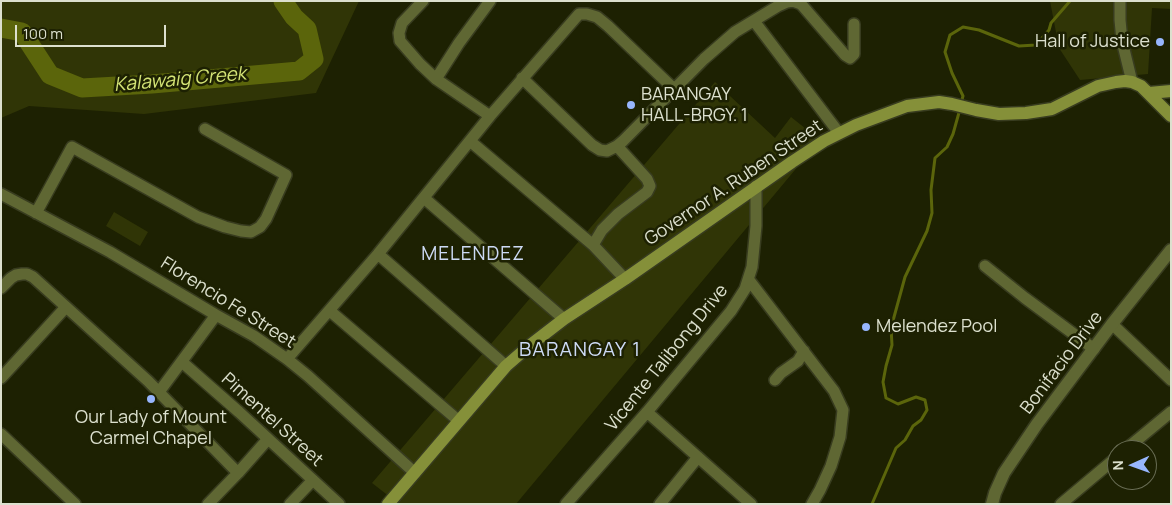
<!DOCTYPE html>
<html>
<head>
<meta charset="utf-8">
<style>
  body { margin:0 }
  #map { position:relative; width:1172px; height:505px; overflow:hidden; background:#1d2102; font-family:Manrope,sans-serif }
  canvas { display:block }
  .frame { position:absolute; inset:0; border:2px solid #dce0ce; pointer-events:none }
  .north { position:absolute; left:1107px; top:440px; width:50px; height:50px; box-sizing:border-box; background:#1d2102; border:1px solid #696d54; border-radius:50%; rotate:268deg; font-size:14px; font-weight:700; line-height:20px; text-align:center; color:#dce0ce }
  .north::after { content:''; display:block; margin:auto; width:18px; height:22px; background:#97b6fd; clip-path:polygon(50% 0,100% 100%,50% 72%,0 100%) }
  .scale { position:absolute; left:15px; top:25px; width:151px; height:22px; box-sizing:border-box; border:2px solid #dce0ce; border-top:0; padding-left:6px; font-size:15px; line-height:18px; white-space:nowrap; color:#dce0ce; -webkit-text-stroke:4px #1d2102; paint-order:stroke }
</style>
</head>
<body>
<div id="map">
<canvas width="1172" height="505"></canvas>
<div class="frame"></div>
<div class="north">N</div>
<div class="scale">100 m</div>
</div>
<script>
const c = document.querySelector('canvas').getContext('2d');
c.lineJoin = 'round';
function fill(path, color) {
  c.fillStyle = color;
  c.fill(path, 'evenodd');
}
function toPath(rows) {
  const path = new Path2D();
  for (const r of rows) {
    path.moveTo(r[0], r[1]);
    for (let i = 2; i < r.length; i += 2) path.lineTo(r[i], r[i + 1]);
  }
  return path;
}
function stroke(path, color, width, dash) {
  c.strokeStyle = color;
  c.lineWidth = width;
  c.lineCap = dash ? 'butt' : 'round';
  c.setLineDash(dash || []);
  c.stroke(path);
}
function label(font, color, halo, rows, align = 'center') {
  c.font = font + ' Manrope,sans-serif';
  c.lineWidth = 5;
  c.setLineDash([]);
  c.textBaseline = 'middle';
  c.strokeStyle = halo;
  c.fillStyle = color;
  for (const [text, x, y, turn = 0] of rows) {
    c.save();
    c.translate(x, y);
    c.rotate((+turn || 0) * Math.PI / 180);
    c.textAlign = isNaN(turn) ? turn : align;
    if (halo) c.strokeText(text, 0, 0);
    c.fillText(text, 0, 0);
    c.restore();
  }
}
fill(toPath([
  [1,1,359,1,316,93,144,114,29,106,1,118],
  [1050,1,1171,1,1171,9,1152,8,1148,74,1080,80,1059,48],
  [715,82,775,138,791,117,820,140,516,504,399,504,372,483],
  [114,212,148,232,140,246,106,226]
]), '#303506');
stroke(toPath([
  [961,103,963,96,952,73,945,52,950,35,963,27,979,30,1019,46,1036,45,1049,30,1051,23,1070,1],
  [872,504,896,448,905,440,913,426,921,420,927,410,925,400,916,397,898,404,886,398,883,382,886,366,892,345,891,328,905,277,927,231,932,213,931,190,935,158,947,147,953,134,960,109]
]), '#5b650b', 3);
stroke(toPath([
  [1,28,22,32,50,75,82,88,152,84,299,71,314,59,307,29,294,17,283,1]
]), '#5b650b', 19);
const minor = toPath([
  [423,1,402,23,399,33,400,41,420,64,436,79,490,116],
  [1120,1,1120,20,1122,41,1132,82],
  [754,21,839,133],
  [522,78,592,145,600,150,607,151,617,146,623,141,704,59,735,32,778,6,787,2,793,1,801,4,845,55,850,58,854,54,854,24],
  [436,79,459,43,490,1],
  [470,141,593,245,625,279],
  [1,194,110,252,216,315,254,336,287,359,308,376,415,473],
  [424,198,564,319],
  [36,213,72,147,198,217,225,227,241,231,251,232,260,227,266,219,286,175,205,129],
  [593,245,602,230,618,214,647,192,650,186,647,179,617,146],
  [378,254,506,366],
  [985,266,1025,298,1094,349],
  [749,280,834,391,843,410,840,437,831,466,820,490,812,504],
  [1,288,11,278,16,275,22,274,27,274,33,277,148,381,238,473],
  [330,311,459,421],
  [1112,324,1171,380],
  [287,359,378,254,490,116,579,14,587,14,597,17,608,26,674,89],
  [182,362,239,412,339,504],
  [1,378,66,307],
  [775,380,781,373,798,361,804,351],
  [159,392,216,315],
  [647,412,751,504],
  [1,434,75,504],
  [1125,450,1171,412],
  [208,504,238,473,268,439],
  [290,504,313,480],
  [566,504,647,412,731,311,745,289,752,267,756,226,756,186],
  [660,504,698,457],
  [1061,504,1117,457]
]);
const tertiary = toPath([
  [992,504,995,493,1004,473,1037,424,1112,324,1171,250]
]);
const secondary = toPath([
  [1149,93,1171,91],
  [388,504,506,366,529,346,564,319,625,279,792,162,824,141,856,125,907,106,939,102,952,104,976,110,999,114,1026,113,1052,109,1098,86,1116,82,1125,81,1132,82,1141,86,1171,116]
]);
stroke(minor, '#383c1f', 14);
stroke(tertiary, '#383c1f', 15);
stroke(secondary, '#383c1f', 15);
stroke(minor, '#5f6733', 11);
stroke(tertiary, '#5f6733', 12);
stroke(secondary, '#859039', 12);
for (const [x, y, r, color] of [
  [1160,42,5,"#97b6fd"],
  [631,105,5,"#97b6fd"],
  [866,327,5,"#97b6fd"],
  [151,399,5,"#97b6fd"]
]) {
  const dot = new Path2D();
  dot.arc(x, y, r, 0, 2 * Math.PI);
  c.fillStyle = color;
  c.fill(dot);
  stroke(dot, '#1d2102', 2);
}
label('18px', '#dce0ce', '#1d2102', [
  ["Hall of Justice",1150,42,"right"],
  ["BARANGAY",641,95],
  ["HALL-BRGY. 1",641,116],
  ["Melendez Pool",876,327],
  ["Our Lady of Mount",151,418,"center"],
  ["Carmel Chapel",151,439,"center"]
], 'left');
label('18px', '#dce0ce', '#1d2102', [
  ["Governor A. Ruben Street",734,183,-34],
  ["Florencio Fe Street",228,303,32],
  ["Vicente Talibong Drive",667,358,-51],
  ["Bonifacio Drive",1062,363,-53],
  ["Pimentel Street",272,420,42]
]);
label('italic 19px', '#d3e375', '#1d2102', [
  ["Kalawaig Creek",180,80,-5]
]);
c.letterSpacing = '1px';
label('19px', '#cddaf5', '#1d2102', [
  ["MELENDEZ",473,255]
]);
c.letterSpacing = '0px';
c.letterSpacing = '1px';
label('20px', '#cddaf5', '#1d2102', [
  ["BARANGAY 1",580,350]
]);
c.letterSpacing = '0px';
</script>
</body>
</html>
